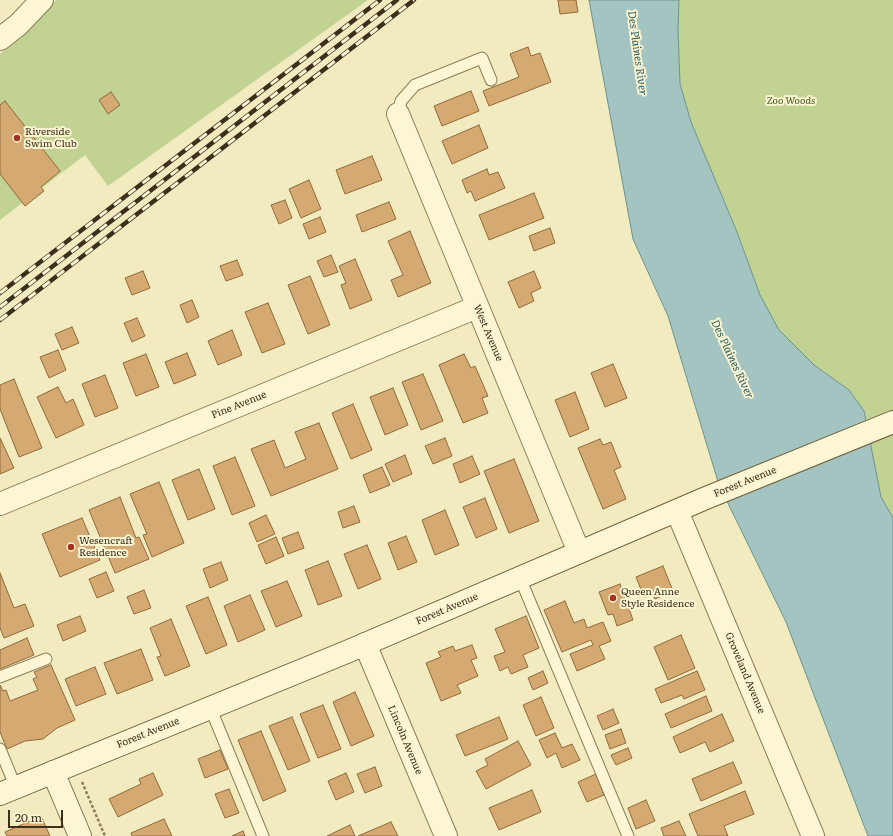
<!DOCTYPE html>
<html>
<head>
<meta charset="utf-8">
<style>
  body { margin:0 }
  #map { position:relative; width:893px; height:836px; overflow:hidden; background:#f3ebc0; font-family:Literata,serif }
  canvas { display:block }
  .scale { position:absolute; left:8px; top:810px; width:55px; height:18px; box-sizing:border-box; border:2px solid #3c301c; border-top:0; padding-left:5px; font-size:12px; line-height:14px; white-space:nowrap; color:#3c301c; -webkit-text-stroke:3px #f9f4d1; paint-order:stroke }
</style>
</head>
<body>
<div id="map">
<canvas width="893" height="836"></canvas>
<div class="scale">20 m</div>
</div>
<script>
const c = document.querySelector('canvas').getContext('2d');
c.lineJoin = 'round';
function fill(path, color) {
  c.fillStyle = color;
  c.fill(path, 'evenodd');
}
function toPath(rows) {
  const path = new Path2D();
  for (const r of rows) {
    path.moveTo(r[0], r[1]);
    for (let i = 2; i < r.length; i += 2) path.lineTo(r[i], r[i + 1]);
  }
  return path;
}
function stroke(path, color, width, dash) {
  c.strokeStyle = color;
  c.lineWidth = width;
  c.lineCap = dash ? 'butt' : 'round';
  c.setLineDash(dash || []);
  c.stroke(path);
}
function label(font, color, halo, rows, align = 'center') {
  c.font = font + ' Literata,serif';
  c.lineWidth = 4;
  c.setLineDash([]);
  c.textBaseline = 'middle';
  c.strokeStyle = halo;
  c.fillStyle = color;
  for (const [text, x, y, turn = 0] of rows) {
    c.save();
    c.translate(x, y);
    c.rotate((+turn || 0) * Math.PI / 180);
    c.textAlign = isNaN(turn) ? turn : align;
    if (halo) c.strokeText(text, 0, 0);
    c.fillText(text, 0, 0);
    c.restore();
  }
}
fill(toPath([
  [56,0,368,0,108,186,85,155,0,220,0,54,16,41],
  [679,0,893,0,893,518,881,497,864,411,849,390,814,365,779,330,760,295,737,232,691,123,680,84,678,30]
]), '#c1d293');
const water = toPath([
  [589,0,679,0,678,30,680,84,691,122,737,232,760,295,779,330,814,365,849,390,864,411,881,497,893,518,893,836,868,836,786,622,719,485,668,316,633,239,589,0]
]);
fill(water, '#a3c4c0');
stroke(water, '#69938f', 1);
const building = toPath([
  [558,0,576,0,578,12,560,14,558,0],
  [528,47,531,56,540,53,551,82,489,106,483,91,519,77,510,54,528,47],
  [471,91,479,111,442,126,434,106,471,91],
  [111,92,120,105,108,114,99,100,111,92],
  [5,101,60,171,41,187,44,191,25,206,0,174,0,105,5,101],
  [479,125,488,148,452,164,442,141,479,125],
  [372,156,382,180,345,194,336,170,372,156],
  [487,169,489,175,498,172,505,188,475,201,471,191,467,193,462,180,487,169],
  [309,180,321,209,301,218,289,189,309,180],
  [534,193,544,218,489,240,479,215,534,193],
  [285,200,292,218,279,224,271,205,285,200],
  [389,202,396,219,362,232,356,215,389,202],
  [320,217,326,232,309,239,303,224,320,217],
  [550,228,555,243,534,251,529,236,550,228],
  [410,231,431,283,398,297,391,280,403,275,388,241,410,231],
  [331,255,338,272,324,277,317,261,331,255],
  [355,259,372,300,350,309,341,285,346,283,339,266,355,259],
  [237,260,243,275,226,281,220,266,237,260],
  [143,271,150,288,132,295,125,278,143,271],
  [534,271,541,288,531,293,534,301,519,308,508,282,534,271],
  [310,276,330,325,308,334,288,285,310,276],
  [192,300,199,317,187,323,180,305,192,300],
  [268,303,285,344,262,353,245,312,268,303],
  [137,318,145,336,132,342,124,323,137,318],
  [72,327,79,343,62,350,55,334,72,327],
  [232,330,242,355,218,365,208,341,232,330],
  [58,350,66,370,49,378,40,357,58,350],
  [187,353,196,375,174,384,165,362,187,353],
  [146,354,159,387,136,396,123,363,146,354],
  [464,354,471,368,475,366,488,396,482,398,488,413,463,423,439,365,464,354],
  [613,364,627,398,605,407,591,373,613,364],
  [423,374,443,421,421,430,402,382,423,374],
  [105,375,118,408,95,417,82,384,105,375],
  [14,379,42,448,19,457,0,409,0,385,14,379],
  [58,387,66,403,73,399,84,425,56,438,37,397,58,387],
  [393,388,408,425,385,435,370,397,393,388],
  [575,392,589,429,570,437,555,400,575,392],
  [353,404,372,450,351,459,332,413,353,404],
  [319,423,338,469,271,496,251,449,274,440,285,468,306,459,295,432,319,423],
  [0,438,14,468,0,474,0,438],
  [445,438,452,456,433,464,425,446,445,438],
  [600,439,603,445,611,442,621,467,614,470,626,499,603,509,578,448,600,439],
  [405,455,412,474,393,482,385,464,405,455],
  [472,456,480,474,460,483,453,464,472,456],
  [235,457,255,506,232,515,213,466,235,457],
  [514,459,539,521,509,533,484,471,514,459],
  [382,467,390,485,370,493,363,475,382,467],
  [199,469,215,509,188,520,172,480,199,469],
  [159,482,184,543,152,557,143,535,147,534,130,494,159,482],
  [120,497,136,538,139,537,149,559,115,573,89,510,120,497],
  [485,498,497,529,476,538,463,507,485,498],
  [354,506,360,522,343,528,338,512,354,506],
  [445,510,459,545,435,555,422,520,445,510],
  [266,515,275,534,257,542,249,523,266,515],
  [82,518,100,560,60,577,42,534,82,518],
  [298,532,304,548,288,554,282,538,298,532],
  [406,536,417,562,398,570,388,543,406,536],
  [276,537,284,556,266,564,258,545,276,537],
  [367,545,381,579,358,589,344,554,367,545],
  [328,561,342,596,318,605,305,570,328,561],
  [221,562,228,580,210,588,203,569,221,562],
  [663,566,673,591,655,599,652,593,644,597,636,577,663,566],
  [106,572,114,591,97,598,89,579,106,572],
  [0,573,14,608,25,604,34,626,4,638,0,628,0,573],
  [287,581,302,616,276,627,261,591,287,581],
  [620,584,633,620,617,626,613,614,608,615,599,592,620,584],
  [144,590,151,608,134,614,127,597,144,590],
  [250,595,265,630,238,642,224,606,250,595],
  [208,597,227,645,206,654,186,606,208,597],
  [565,601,574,623,584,619,587,628,603,622,611,641,599,646,605,659,577,671,570,654,593,645,591,640,562,652,544,610,565,601],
  [80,616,86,631,63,641,57,625,80,616],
  [526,616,539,648,523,655,528,667,511,674,508,667,500,671,494,656,505,652,495,629,526,616],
  [171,619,190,666,165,676,157,657,161,656,150,628,171,619],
  [681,635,695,668,668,680,654,647,681,635],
  [27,638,34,655,0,669,0,650,27,638],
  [472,645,477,658,471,660,478,676,457,685,461,693,441,701,426,663,441,657,438,652,453,646,455,651,472,645],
  [141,649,153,680,117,694,104,663,141,649],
  [51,665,75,720,57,728,43,739,25,741,7,749,0,732,0,685,3,691,6,690,10,701,38,690,33,679,37,677,34,672,51,665],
  [95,667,106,694,76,706,65,679,95,667],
  [543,671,548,683,533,690,528,678,543,671],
  [697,671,705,690,684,699,682,695,661,703,655,689,697,671],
  [355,692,374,736,351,746,333,702,355,692],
  [706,696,712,711,671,728,665,714,706,696],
  [541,697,554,728,536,736,523,705,541,697],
  [323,705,341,749,318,758,300,714,323,705],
  [613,709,619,723,603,730,597,716,613,709],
  [722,714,734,741,710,752,705,742,680,753,673,737,722,714],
  [292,717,310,761,288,770,269,726,292,717],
  [499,717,508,739,465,756,456,735,499,717],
  [621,729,626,743,610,749,605,735,621,729],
  [261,731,286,791,263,801,238,740,261,731],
  [555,733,562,748,572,744,580,760,562,768,556,753,547,758,539,740,555,733],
  [518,741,531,765,486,789,476,771,488,765,485,759,518,741],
  [628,748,632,758,616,765,611,755,628,748],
  [220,750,228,769,205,778,198,759,220,750],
  [733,762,742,783,701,801,692,779,733,762],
  [375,767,382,786,365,793,357,774,375,767],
  [153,773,163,795,118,817,109,799,141,784,139,779,153,773],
  [346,773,354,792,336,800,328,781,346,773],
  [596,774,604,795,587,802,578,782,596,774],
  [229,789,239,813,225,818,215,794,229,789],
  [532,790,541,812,499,830,489,808,532,790],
  [745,791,754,814,724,826,728,836,698,836,689,814,745,791],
  [646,800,655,821,636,829,628,808,646,800],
  [41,816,50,836,7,836,5,832,41,816],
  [164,819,172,836,132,836,131,833,164,819],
  [679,821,686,836,664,836,661,828,679,821],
  [391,822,398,836,358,836,391,822],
  [350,825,355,836,327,836,350,825],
  [243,831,245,836,232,836,243,831]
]);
fill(building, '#d5aa72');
stroke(building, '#906939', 1);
const lane = toPath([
  [398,114,401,101,415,85,482,58,491,80],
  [520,578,628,836],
  [0,677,46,659],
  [210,707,263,836],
  [0,749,16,788]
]);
const street = toPath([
  [0,39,18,25,42,0],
  [398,114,579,552],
  [0,504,477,307],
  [677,511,813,836],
  [365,644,446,836],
  [53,772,80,836]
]);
const secondary = toPath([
  [0,794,349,651,706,498,893,422]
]);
stroke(lane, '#8e7c56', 13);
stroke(street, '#8e7c56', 24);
stroke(secondary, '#6f5d39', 24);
stroke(toPath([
  [82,782,105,836]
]), '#8e7c56', 2.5, [3, 2]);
stroke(lane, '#fcf6d4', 11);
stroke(street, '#fcf6d4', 22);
stroke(secondary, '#fcf6d4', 22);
const rail = toPath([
  [0,293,380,0],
  [0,307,397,0],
  [0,320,414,0]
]);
stroke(rail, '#3c301c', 4.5);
stroke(rail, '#f9f4d1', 3, [9]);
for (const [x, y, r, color] of [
  [17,138,4,"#a3321f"],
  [71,547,4,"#a3321f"],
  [613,598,4,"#a3321f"]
]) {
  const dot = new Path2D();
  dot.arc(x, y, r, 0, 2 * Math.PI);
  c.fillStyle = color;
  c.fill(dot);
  stroke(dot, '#f9f4d1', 1.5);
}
label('italic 10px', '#435a20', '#f9f4d1', [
  ["Zoo Woods",791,101]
]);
label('10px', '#3c301c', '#f9f4d1', [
  ["Riverside",25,132],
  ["Swim Club",25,144],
  ["Wesencraft",79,541],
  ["Residence",79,553],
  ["Queen Anne",621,592],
  ["Style Residence",621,604]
], 'left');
label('10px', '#3c301c', '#f9f4d1', [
  ["West Avenue",488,333,67],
  ["Pine Avenue",239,405,-22],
  ["Forest Avenue",745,482,-22],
  ["Forest Avenue",447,609,-23],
  ["Groveland Avenue",745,673,67],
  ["Forest Avenue",148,733,-22],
  ["Lincoln Avenue",405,740,67]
]);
label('italic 11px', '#29595d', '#f9f4d1', [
  ["Des Plaines River",637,53,82],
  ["Des Plaines River",732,359,65]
]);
</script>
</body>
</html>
